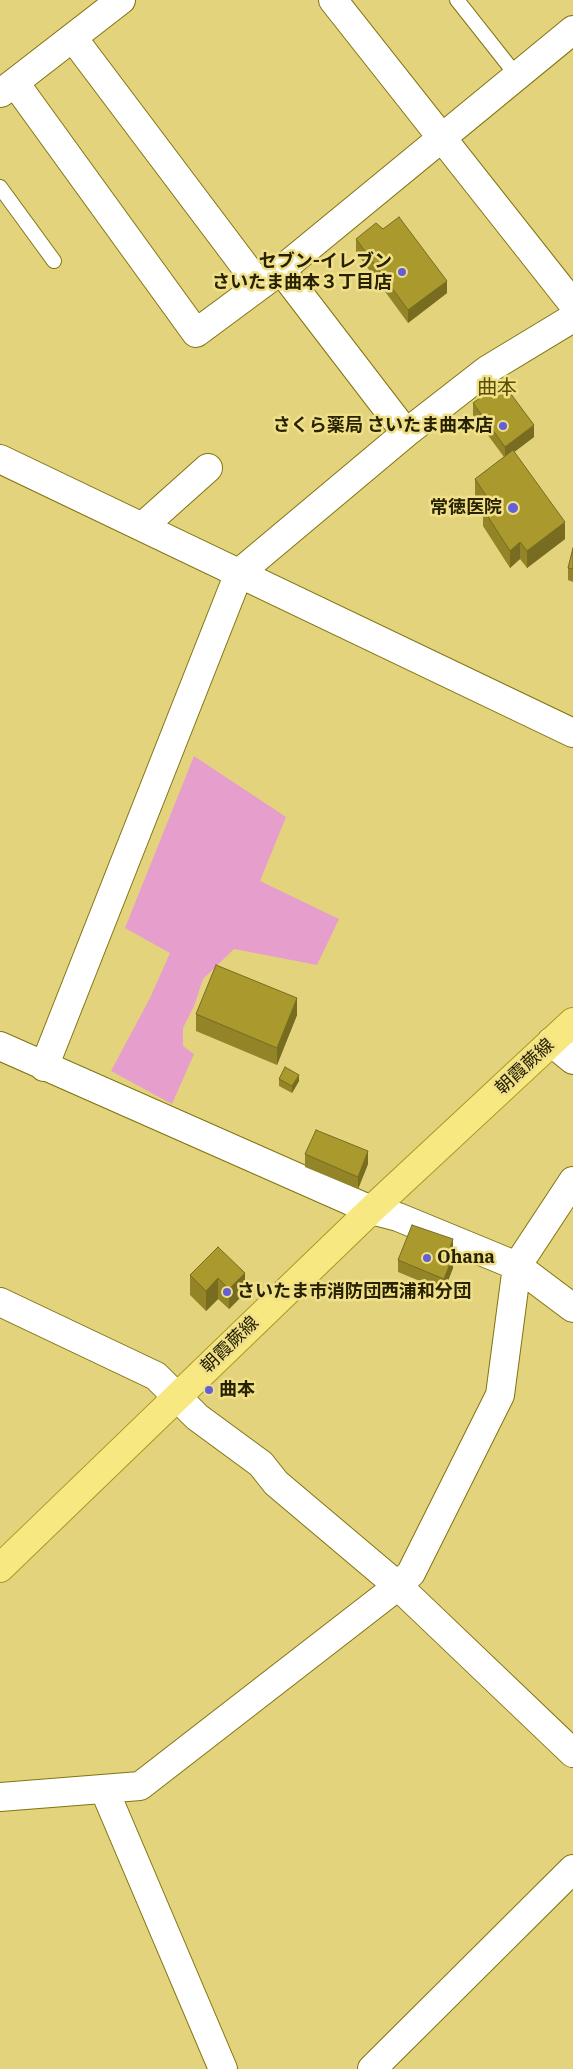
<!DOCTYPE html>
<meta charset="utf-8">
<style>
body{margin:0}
canvas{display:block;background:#e2d37c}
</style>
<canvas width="573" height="2069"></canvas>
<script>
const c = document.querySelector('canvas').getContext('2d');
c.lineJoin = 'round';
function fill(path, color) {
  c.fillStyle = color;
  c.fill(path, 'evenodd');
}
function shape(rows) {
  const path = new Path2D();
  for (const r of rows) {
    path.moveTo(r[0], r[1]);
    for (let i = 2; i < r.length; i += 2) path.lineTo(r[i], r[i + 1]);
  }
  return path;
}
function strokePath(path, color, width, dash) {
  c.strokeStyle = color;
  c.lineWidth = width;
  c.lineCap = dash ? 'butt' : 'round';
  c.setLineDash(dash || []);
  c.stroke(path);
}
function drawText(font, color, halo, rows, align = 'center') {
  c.font = font + ' "IBM Plex Serif","Noto Sans JP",serif';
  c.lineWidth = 5;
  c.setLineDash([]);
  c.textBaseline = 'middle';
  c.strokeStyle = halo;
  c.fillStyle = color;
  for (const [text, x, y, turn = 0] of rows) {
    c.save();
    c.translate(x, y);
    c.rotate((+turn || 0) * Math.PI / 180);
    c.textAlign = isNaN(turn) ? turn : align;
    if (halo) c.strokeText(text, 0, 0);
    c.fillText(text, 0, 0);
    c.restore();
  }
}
fill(shape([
 [194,756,286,817,260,881,339,919,317,965,234,949,203,979,194,1006,183,1028,183,1046,194,1054,172,1104,111,1071,150,998,170,953,125,928]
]), '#e69ecd');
const service = shape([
 [457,0,517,76],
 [0,187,54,261]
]);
const minor = shape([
 [333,0,573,304],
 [73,38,259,285],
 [15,83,196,333,281,270,573,30],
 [1,93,121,0],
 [281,270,406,433],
 [0,459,573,733],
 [142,527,208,468],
 [0,1046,371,1210,398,1217,517,1266,573,1308],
 [44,1067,239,573,406,433,487,370,573,318],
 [0,1302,156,1376,197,1417,261,1464,276,1483,398,1586,573,1753],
 [104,1789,223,2069],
 [0,1797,140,1786,398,1586,411,1573,500,1395,517,1266,573,1181],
 [372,2069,573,1869]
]);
const secondary = shape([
 [551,1042,573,1060]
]);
const primary = shape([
 [0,1568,371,1210,573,1022]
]);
strokePath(service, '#827412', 16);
strokePath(minor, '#827412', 30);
strokePath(secondary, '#827412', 30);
strokePath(primary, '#ab991f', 30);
strokePath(service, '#fff', 14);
strokePath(minor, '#fff', 28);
strokePath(secondary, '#fff', 28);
strokePath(primary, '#f7e882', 28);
fill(shape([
 [356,239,447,293,408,323,356,252],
 [473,403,534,437,514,452,565,539,527,568,520,559,510,568,483,526,483,509,475,496,475,479,504,457,473,415],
 [573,548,573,582,568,580,568,568],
 [196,1014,297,1015,277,1065,196,1031],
 [279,1079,299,1081,292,1093,279,1086],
 [305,1154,368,1164,358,1189,305,1167],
 [218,1247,245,1293,229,1309,218,1299,206,1311,190,1295,190,1275],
 [453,1252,452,1255,453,1268,444,1291,398,1272,398,1260]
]), '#928427');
fill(shape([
 [447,281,447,293,408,323,408,310],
 [534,425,534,437,505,459,505,447],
 [565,522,565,539,527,568,527,551],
 [520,542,520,559,510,568,510,551],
 [297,998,297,1015,277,1065,277,1048],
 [299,1075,299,1081,292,1093,292,1086],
 [368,1151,368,1164,358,1189,358,1177],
 [453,1239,453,1252,448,1265,448,1253],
 [453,1256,453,1268,444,1291,444,1279],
 [245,1273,245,1293,229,1309,229,1289],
 [218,1278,218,1299,206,1311,206,1291]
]), '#776c20');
const building = shape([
 [399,217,447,281,408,310,356,239,376,223,383,229,399,217],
 [502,382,534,425,505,447,473,403,502,382],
 [513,450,565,522,527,551,520,542,510,551,483,509,491,503,475,479,513,450],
 [573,548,573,569,568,568,573,548],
 [216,965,297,998,277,1048,196,1014,216,965],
 [285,1067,299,1075,292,1086,279,1079,285,1067],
 [316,1130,368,1151,358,1177,305,1154,316,1130],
 [412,1225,453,1239,448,1253,453,1256,444,1279,398,1260,412,1225],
 [218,1247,245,1273,229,1289,218,1278,206,1291,190,1275,218,1247]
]);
fill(building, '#aa9a2d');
strokePath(building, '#776c20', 1);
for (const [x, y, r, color] of [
 [402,272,5,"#635fd8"],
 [503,426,5,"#635fd8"],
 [513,508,6,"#635fd8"],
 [427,1258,5,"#635fd8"],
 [227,1292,5,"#635fd8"],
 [209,1390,5,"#635fd8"]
]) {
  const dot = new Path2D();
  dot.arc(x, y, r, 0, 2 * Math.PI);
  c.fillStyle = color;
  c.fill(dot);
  strokePath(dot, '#efe089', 2);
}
drawText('bold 18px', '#272100', '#efe089', [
 ["セブン-イレブン",392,262],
 ["さいたま曲本３丁目店",392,283],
 ["さくら薬局 さいたま曲本店",493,426],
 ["常徳医院",502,508],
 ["Ohana",437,1258,"left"],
 ["さいたま市消防団西浦和分団",237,1292,"left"],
 ["曲本",219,1390,"left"]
], 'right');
drawText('18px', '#272100', '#efe089', [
 ["朝霞蕨線",525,1067,-43],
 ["朝霞蕨線",230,1345,-44]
]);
drawText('20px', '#594e01', '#efe089', [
 ["曲本",497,388]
]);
</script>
